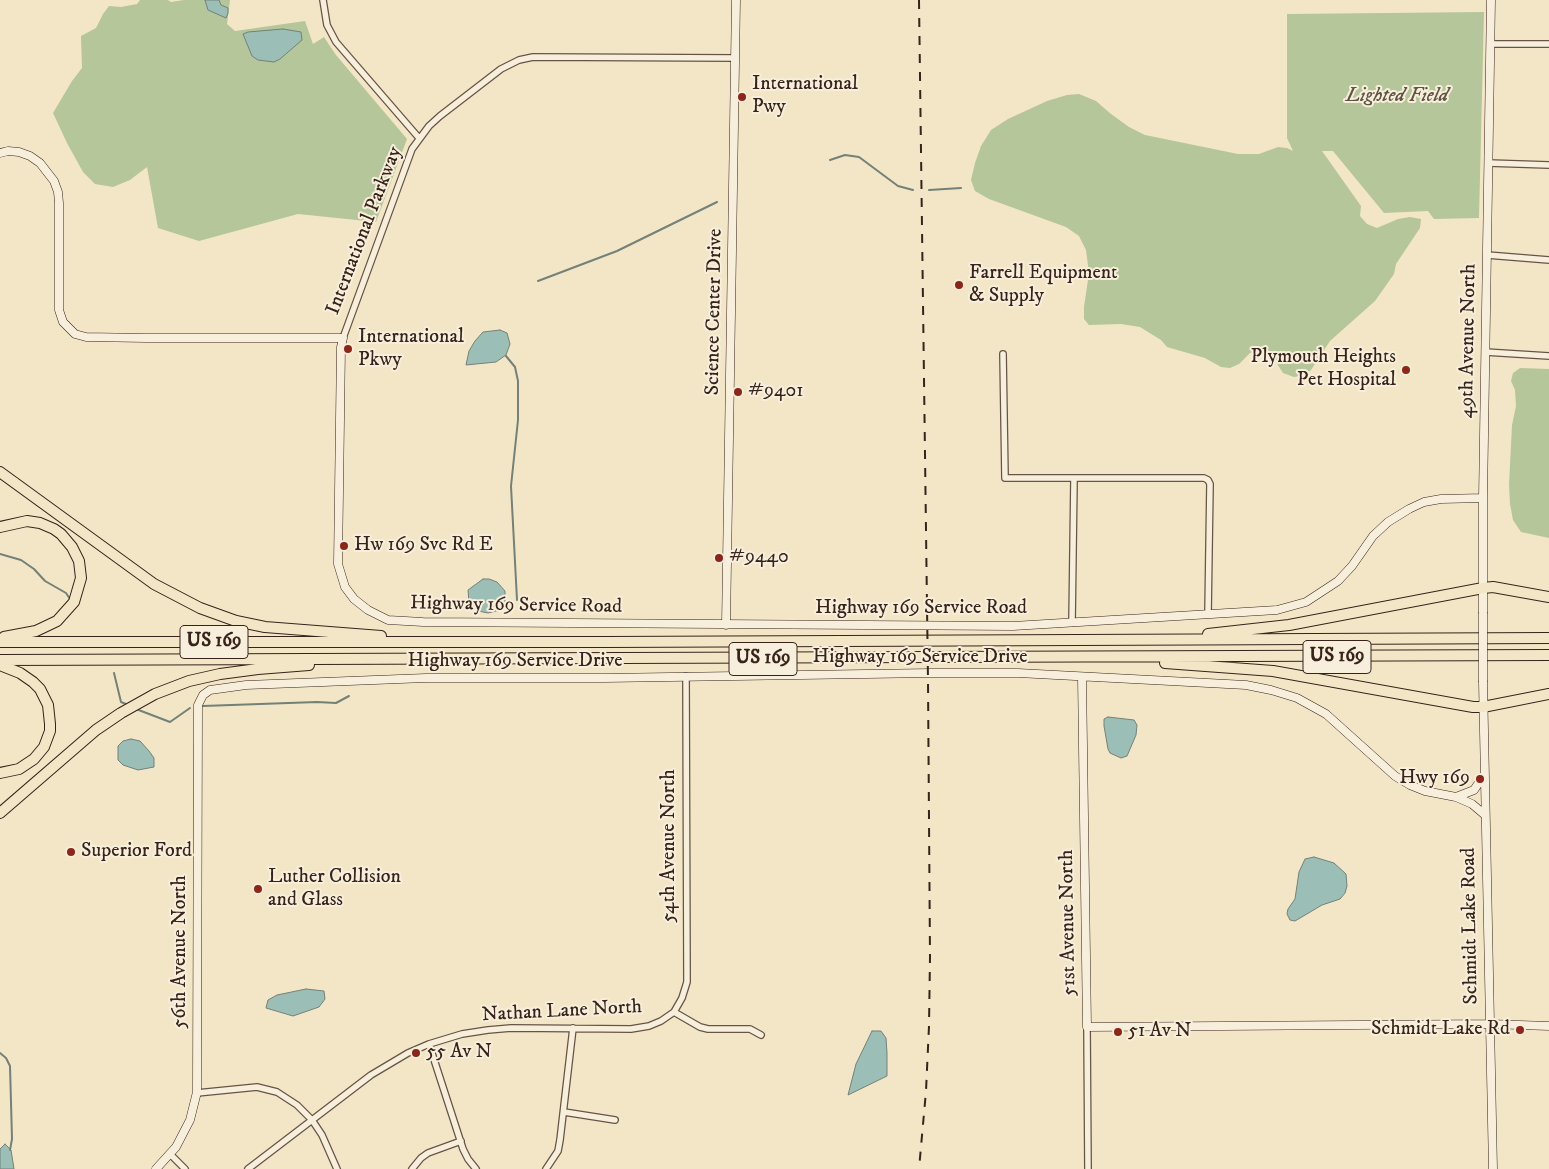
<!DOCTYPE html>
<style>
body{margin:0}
canvas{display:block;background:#f2e6c7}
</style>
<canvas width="1549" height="1169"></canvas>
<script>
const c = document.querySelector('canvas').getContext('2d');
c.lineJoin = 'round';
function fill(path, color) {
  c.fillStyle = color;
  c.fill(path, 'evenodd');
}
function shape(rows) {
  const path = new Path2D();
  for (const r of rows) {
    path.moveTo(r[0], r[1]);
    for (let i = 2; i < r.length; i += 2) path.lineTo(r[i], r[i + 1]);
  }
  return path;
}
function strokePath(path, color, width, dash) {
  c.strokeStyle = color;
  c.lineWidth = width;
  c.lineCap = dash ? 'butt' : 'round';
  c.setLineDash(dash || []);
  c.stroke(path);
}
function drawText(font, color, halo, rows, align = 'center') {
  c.font = font + ' "IM FELL DW Pica",serif';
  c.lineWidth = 4;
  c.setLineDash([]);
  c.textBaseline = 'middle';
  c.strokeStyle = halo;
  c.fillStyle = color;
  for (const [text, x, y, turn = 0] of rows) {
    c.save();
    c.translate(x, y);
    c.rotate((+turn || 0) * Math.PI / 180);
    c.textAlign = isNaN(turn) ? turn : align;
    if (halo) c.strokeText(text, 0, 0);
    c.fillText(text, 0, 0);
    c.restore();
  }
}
fill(shape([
 [140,0,168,0,171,2,184,0,230,0,227,24,235,31,305,21,313,44,324,37,336,55,407,139,376,222,298,214,199,241,158,228,147,167,130,180,113,187,95,184,83,172,67,143,53,113,72,81,82,68,81,36,96,28,103,14,109,6,121,7,137,4],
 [1484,12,1479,218,1434,219,1428,211,1384,213,1333,151,1322,151,1361,206,1360,216,1367,224,1377,228,1398,219,1410,217,1421,219,1420,228,1396,264,1394,274,1375,301,1330,341,1311,370,1305,375,1294,377,1283,373,1274,359,1268,353,1259,351,1250,353,1239,364,1230,368,1221,367,1205,358,1167,347,1161,340,1140,327,1121,324,1089,325,1084,319,1084,307,1089,273,1086,250,1079,236,1066,227,989,199,975,191,971,180,975,163,981,146,991,130,1008,119,1047,101,1067,95,1079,94,1096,101,1111,114,1129,127,1145,135,1238,154,1259,154,1278,147,1287,148,1293,151,1287,138,1287,14],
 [1520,368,1549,369,1549,538,1521,532,1513,520,1510,504,1509,485,1512,425,1516,406,1515,390,1511,381,1513,373]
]), '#b5c69a');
const water = shape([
 [205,0,219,0,221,5,228,8,228,13,226,18,208,10,205,0],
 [283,29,301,32,302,40,280,59,274,62,258,60,252,56,243,34,248,32,283,29],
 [500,330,507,333,510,344,506,355,496,362,466,365,469,351,475,341,483,332,500,330],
 [483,579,489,579,497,582,505,591,505,602,500,610,488,613,478,611,469,603,468,590,483,579],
 [1108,717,1134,720,1137,725,1136,735,1127,756,1121,758,1110,753,1108,749,1104,726,1104,719,1108,717],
 [131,739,140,741,149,751,154,758,154,767,138,770,123,765,118,760,118,746,123,741,131,739],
 [1314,857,1334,863,1346,874,1347,886,1345,893,1340,899,1322,905,1295,921,1290,920,1287,914,1288,909,1295,899,1299,872,1305,859,1314,857],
 [306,989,324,991,325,999,319,1007,293,1016,266,1008,268,1000,277,995,306,989],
 [872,1031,881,1031,886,1038,887,1053,887,1076,848,1095,856,1064,872,1031],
 [5,1144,11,1150,14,1169,0,1169,0,1149,5,1144]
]);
fill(water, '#9bbfb6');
strokePath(water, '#738178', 1);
strokePath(shape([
 [830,160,845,155,859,157,898,186,913,190],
 [929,190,961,188],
 [538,281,617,251,717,202],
 [506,356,515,367,518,381,518,420,511,486,517,600],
 [0,554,21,560,34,569,45,581,66,593,70,599],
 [114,673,121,702,126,704],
 [203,706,317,702,336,703,349,696],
 [136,709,170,722,190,708],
 [0,1053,6,1058,10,1066,12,1139,10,1150]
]), '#738178', 2);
const street = shape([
 [323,0,327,25,336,42,419,138],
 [1490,44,1549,44],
 [1488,163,1549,165],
 [1487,255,1549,260],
 [343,338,412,149,429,126,440,116,501,69,519,60,533,57,735,58],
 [1485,352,1549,356],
 [1003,354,1005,478,1204,478,1208,480,1210,484,1208,614],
 [1072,623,1074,479],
 [674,1012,700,1027,708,1029,750,1029,761,1035],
 [1087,1027,1088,1169],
 [429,1044,463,1149,468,1159,476,1169],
 [197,1093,257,1087,277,1092,297,1105,312,1120,322,1135,337,1169],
 [564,1112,615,1120],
 [170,1154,185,1169],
 [248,1169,371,1075,408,1053,429,1044,462,1034,488,1030,511,1028,631,1029,649,1026,661,1021,674,1012,682,998,687,982,686,676],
 [412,1169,421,1158,428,1153,461,1141],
 [546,1169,558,1151,560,1140,573,1028]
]);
const secondary = shape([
 [0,153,8,151,19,152,30,156,40,163,54,181,58,192,59,203,59,310,63,322,75,334,86,337,146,338,343,338,341,347,338,564,345,587,354,599,368,610,388,620,423,622,1013,626,1277,610,1306,602,1338,581,1352,566,1373,536,1388,522,1409,509,1424,502,1441,499,1483,498],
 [1483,612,1483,498,1491,0],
 [726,625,736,0],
 [1082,677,1087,1027,1490,1024,1549,1026],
 [1483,682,1493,1169],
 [1456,797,1474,790,1484,775],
 [156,1169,176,1147,190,1120,197,1092,198,705,203,695,210,690,246,685,426,678,605,678,931,673,1018,673,1246,685,1271,690,1297,698,1326,714,1395,776,1410,785,1425,791,1456,797,1472,804,1485,815]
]);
const highway = shape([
 [0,472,154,584,200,608,236,621,265,627,381,636],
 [0,527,27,521,40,523,54,529,61,534,72,547,79,561,81,578,74,602,57,621,36,631,4,637],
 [1208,634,1289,625,1483,588,1493,587,1549,597],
 [0,642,608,642,1549,638],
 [0,660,1549,655],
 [1165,663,1273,671,1473,707,1483,707,1549,694],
 [0,665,20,673,33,682,40,689,48,705,50,724,50,731,44,747,34,759,19,769,0,773],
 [0,813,96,730,121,713,155,694,189,681,220,674,258,669,309,665]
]);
strokePath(street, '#665446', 8);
strokePath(secondary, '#37231b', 9);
strokePath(highway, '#37231b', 12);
strokePath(street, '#f7efdb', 5.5);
strokePath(secondary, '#f7efdb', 8);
strokePath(highway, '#f2e6c7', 10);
strokePath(shape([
 [919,0,928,681,930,957,929,1026,926,1091,919,1169]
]), '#37231b', 2, [9, 9]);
const secondaryBridge = shape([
 [1483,612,1483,682]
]);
strokePath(secondaryBridge, '#37231b', 9, []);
strokePath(secondaryBridge, '#f7efdb', 8);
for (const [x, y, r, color] of [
 [742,97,5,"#8f2418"],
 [959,285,5,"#8f2418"],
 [348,349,5,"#8f2418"],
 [1406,370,5,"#8f2418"],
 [738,392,5,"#8f2418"],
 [344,546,5,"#8f2418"],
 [719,558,5,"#8f2418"],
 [1480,779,5,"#8f2418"],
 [71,852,5,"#8f2418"],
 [258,889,5,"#8f2418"],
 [1520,1030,5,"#8f2418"],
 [1118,1032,5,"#8f2418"],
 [416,1053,5,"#8f2418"]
]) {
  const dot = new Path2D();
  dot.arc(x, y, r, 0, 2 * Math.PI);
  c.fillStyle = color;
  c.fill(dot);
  strokePath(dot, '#f7efdb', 2);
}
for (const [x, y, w] of [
 [214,642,68],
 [1337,657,68],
 [763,659,68]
]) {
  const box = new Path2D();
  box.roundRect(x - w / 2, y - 16.5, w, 33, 4);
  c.fillStyle = '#f7efdb';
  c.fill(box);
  strokePath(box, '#37231b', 1);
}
drawText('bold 19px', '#37231b', null, [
 ["US 169",214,642],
 ["US 169",1337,657],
 ["US 169",763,659]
]);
drawText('20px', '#37231b', '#f7efdb', [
 ["International",752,85],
 ["Pwy",752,108],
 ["Farrell Equipment",969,274],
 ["& Supply",969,297],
 ["International",358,338],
 ["Pkwy",358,361],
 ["Plymouth Heights",1396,358,"right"],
 ["Pet Hospital",1396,381,"right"],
 ["#9401",748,392],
 ["Hw 169 Svc Rd E",354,546],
 ["#9440",729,558],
 ["Hwy 169",1470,779,"right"],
 ["Superior Ford",81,852],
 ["Luther Collision",268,878],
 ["and Glass",268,901],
 ["Schmidt Lake Rd",1510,1030,"right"],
 ["51 Av N",1128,1032],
 ["55 Av N",426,1053]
], 'left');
drawText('italic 20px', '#5d5441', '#f7efdb', [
 ["Lighted Field",1397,97]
]);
drawText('20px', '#37231b', '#f7efdb', [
 ["International Parkway",365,231,-69],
 ["Science Center Drive",715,312,-89],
 ["49th Avenue North",1469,341,-89],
 ["Highway 169 Service Road",516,606,1],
 ["Highway 169 Service Road",921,609],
 ["Highway 169 Service Drive",920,658],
 ["Highway 169 Service Drive",515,662],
 ["54th Avenue North",670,846,-90],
 ["51st Avenue North",1069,923,-91],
 ["Schmidt Lake Road",1471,926,-91],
 ["56th Avenue North",181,952,-90],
 ["Nathan Lane North",562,1012,-3]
]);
</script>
